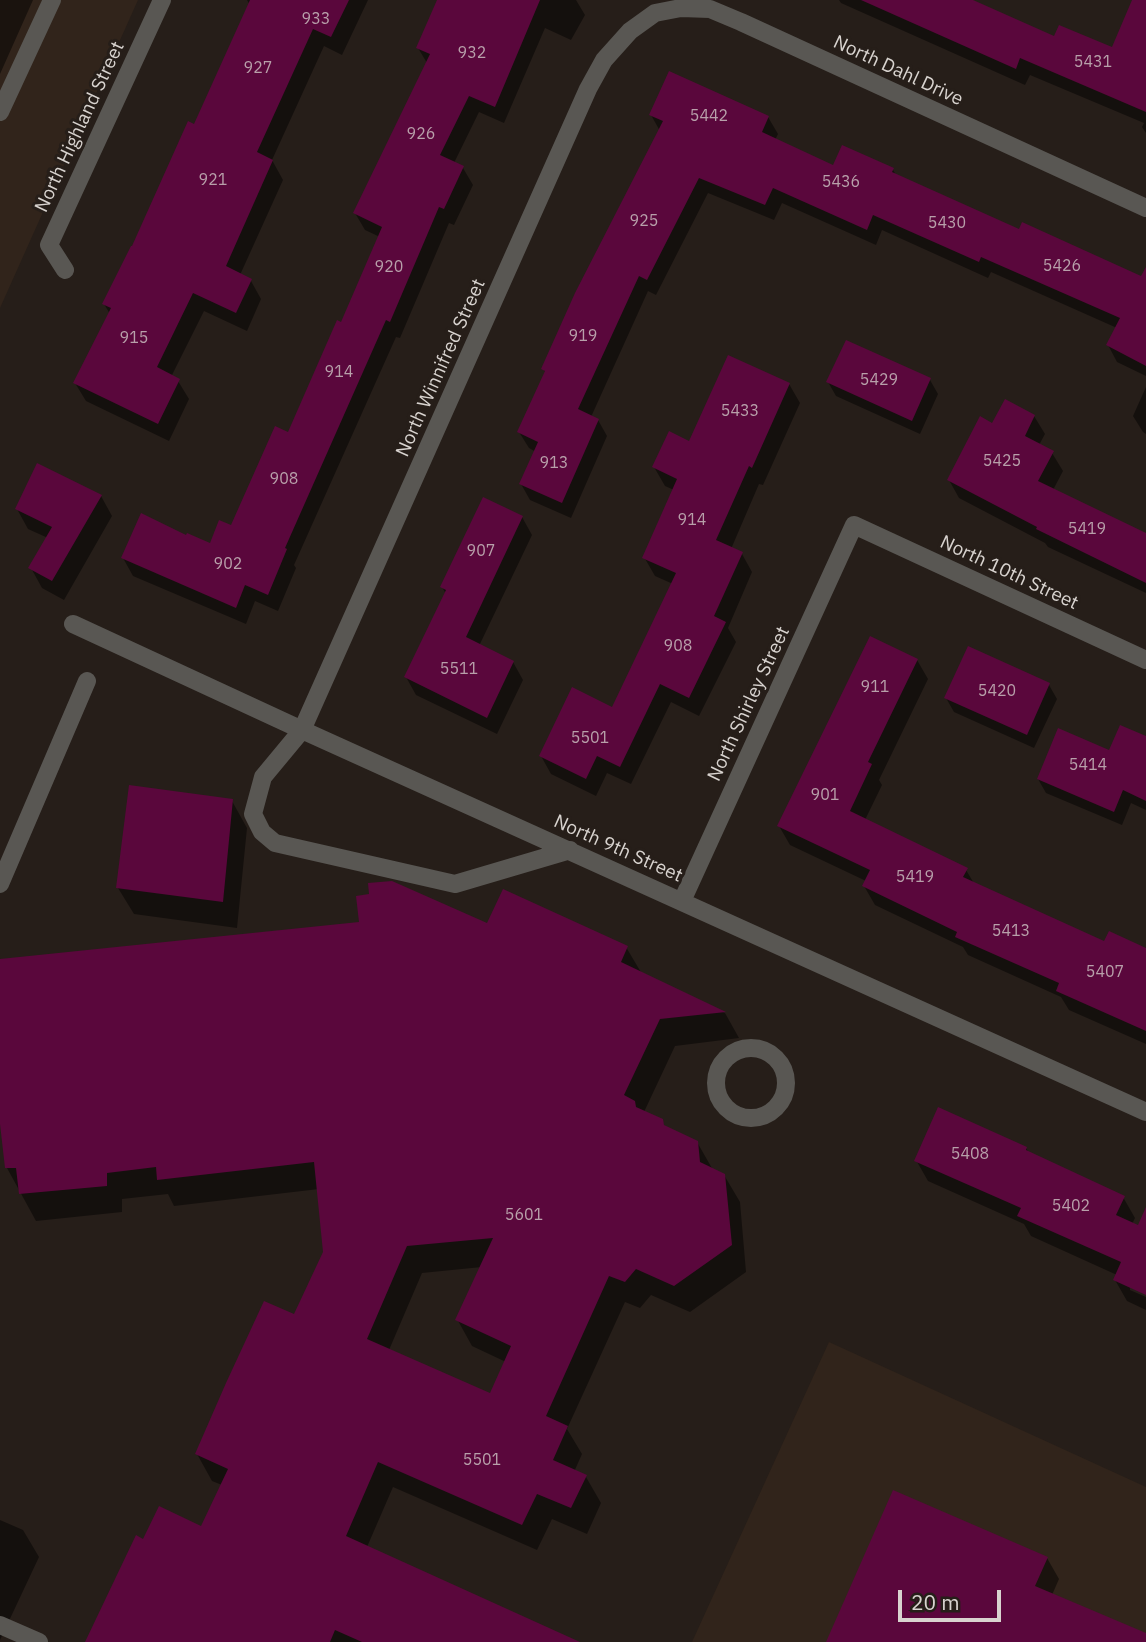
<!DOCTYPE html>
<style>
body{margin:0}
#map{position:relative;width:1146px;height:1642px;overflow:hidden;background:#261e19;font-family:"IBM Plex Sans",sans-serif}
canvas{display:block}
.scale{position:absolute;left:898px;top:1590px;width:103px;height:32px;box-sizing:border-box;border:4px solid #d8d3cf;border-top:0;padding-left:9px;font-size:21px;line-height:24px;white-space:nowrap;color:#d8d3cf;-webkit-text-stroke:5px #261e19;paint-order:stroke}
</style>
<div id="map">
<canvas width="1146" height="1642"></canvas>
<div class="scale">20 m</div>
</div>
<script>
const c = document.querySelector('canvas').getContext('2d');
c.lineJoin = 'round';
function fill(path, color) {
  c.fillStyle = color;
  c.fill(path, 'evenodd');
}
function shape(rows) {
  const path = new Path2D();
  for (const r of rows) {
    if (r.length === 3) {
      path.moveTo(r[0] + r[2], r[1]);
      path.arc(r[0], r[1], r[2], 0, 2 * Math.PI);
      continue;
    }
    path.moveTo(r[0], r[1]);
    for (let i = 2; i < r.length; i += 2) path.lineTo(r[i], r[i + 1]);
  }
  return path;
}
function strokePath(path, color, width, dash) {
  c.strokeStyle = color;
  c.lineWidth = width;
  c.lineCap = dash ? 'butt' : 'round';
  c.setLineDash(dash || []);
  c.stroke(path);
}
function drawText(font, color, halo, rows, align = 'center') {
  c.font = font + ' "IBM Plex Sans",sans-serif';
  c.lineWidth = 6;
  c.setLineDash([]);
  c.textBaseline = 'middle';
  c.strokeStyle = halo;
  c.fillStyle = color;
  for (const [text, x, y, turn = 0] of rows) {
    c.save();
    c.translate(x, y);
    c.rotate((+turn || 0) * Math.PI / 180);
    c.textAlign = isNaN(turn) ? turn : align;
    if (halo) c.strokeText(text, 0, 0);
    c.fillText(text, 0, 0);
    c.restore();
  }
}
fill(shape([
 [0,0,138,0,0,308],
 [829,1342,1146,1487,1146,1642,692,1642]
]), '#31241b');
fill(shape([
 [0,0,33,0,0,74],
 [247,0,368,0,342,55,324,46,272,160,283,180,240,275,251,281,261,299,247,331,204,311,171,377,178,381,189,399,169,441,86,401,75,383,110,314,104,304,195,126,250,5],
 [439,0,576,0,585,15,571,40,545,28,504,123,479,112,454,163,463,168,473,185,454,225,449,223,400,338,396,337,294,565,296,568,278,611,255,601,246,624,133,576,123,558,187,537,211,546,232,528,289,434,342,325,380,237,365,230,355,213,427,63,418,48],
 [839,0,969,0,1054,39,1113,49,1146,20,1146,133,1142,127,1144,123,1030,75,1025,85,841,3],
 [651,115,768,117,778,134,775,140,834,168,893,170,896,175,1020,232,1142,278,1146,277,1146,376,1117,362,1108,345,1117,328,991,272,988,278,882,230,876,245,782,203,774,220,708,193,656,295,648,291,591,417,598,420,607,436,571,518,530,500,521,484,536,452,529,448,519,432,546,373,543,369,660,131],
 [930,380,938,394,920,434,836,396,828,382],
 [789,384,800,403,763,485,759,484,731,549,742,554,752,572,728,628,736,642,699,716,671,702,631,784,607,773,596,796,551,774,541,756,612,709,673,584,655,576,644,557,674,490,665,486,654,467,690,443],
 [1146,387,1146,434,1143,432,1133,416],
 [1034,416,1045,434,1039,445,1052,453,1063,471,1053,490,1146,535,1146,593,1048,547,1045,543,959,498,949,480,993,425],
 [101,496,112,516,64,600,42,588,31,568,48,538,28,529,17,509],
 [522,517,532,535,479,646,513,662,523,680,497,734,416,695,406,677,446,594,442,587],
 [917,660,928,679,879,780,882,785,865,820,966,870,975,885,1105,943,1146,950,1146,1044,1069,1010,1061,997,968,955,963,947,875,905,864,886,866,881,790,845,779,826],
 [1049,685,1057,699,1034,748,954,712,946,698],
 [1146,739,1146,810,1131,803,1122,825,1046,793,1038,779],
 [232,801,247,828,237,928,134,914,118,888],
 [488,925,626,947,642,974,725,1013,739,1038,675,1046,644,1112,662,1121,666,1129,697,1142,713,1170,724,1175,740,1202,746,1272,690,1312,651,1295,640,1308,625,1302,567,1429,582,1454,574,1472,586,1477,601,1503,587,1534,552,1519,537,1550,393,1487,367,1547,567,1642,87,1642,144,1541,202,1528,222,1485,212,1481,197,1454,295,1316,325,1252,319,1189,174,1206,168,1194,122,1199,122,1212,36,1221,7,1168,0,1110,0,961],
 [482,1267,457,1319,472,1346,506,1362,491,1395,389,1350,422,1273],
 [1026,1148,1029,1153,1123,1197,1135,1218,1132,1224,1146,1231,1146,1293,1130,1286,1130,1290,1146,1297,1146,1310,1127,1301,1115,1280,1117,1275,1031,1236,1024,1224,928,1181,916,1160],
 [0,1520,23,1530,39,1557,0,1640],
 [1047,1558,1059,1579,1052,1595,1146,1635,1146,1642,828,1642]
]), '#0007');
fill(shape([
 [250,0,349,0,331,37,313,29,257,152,273,160,226,266,252,279,236,313,193,293,157,367,180,379,158,424,73,383,111,308,102,304,131,246,132,246,188,121,194,124],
 [437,0,540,0,495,107,469,96,440,155,464,166,444,209,439,207,390,322,386,320,285,548,287,549,268,595,245,585,236,608,121,558,141,513,186,535,187,533,210,543,219,520,231,525,275,426,288,432,337,320,341,322,382,227,353,213,430,54,416,48],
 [861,0,973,0,1054,36,1059,25,1112,47,1132,0,1146,0,1146,112,1020,58,1016,69],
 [669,71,769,116,762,132,833,165,842,145,894,168,892,172,1019,229,1022,222,1141,276,1146,267,1146,366,1106,345,1120,318,981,257,979,262,873,215,867,230,773,188,765,205,699,178,647,280,639,276,578,409,599,419,562,503,519,484,538,442,517,432,545,371,541,369,575,293,663,121,649,115],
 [846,340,931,378,912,421,826,382],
 [728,355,790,383,752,468,749,466,716,540,743,552,714,616,726,622,689,698,660,684,620,767,597,756,586,779,539,756,572,687,612,707,676,573,642,558,677,479,652,467,669,431,689,441],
 [1005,399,1035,415,1025,436,1054,451,1038,481,1146,533,1146,583,1036,529,1037,527,947,480,980,416,992,423],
 [37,463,102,495,52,581,28,568,52,527,15,509],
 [483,497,523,516,466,637,514,661,487,718,404,677,446,590,440,587],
 [870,636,918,659,868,762,872,764,850,811,968,868,963,877,1104,941,1109,931,1146,948,1146,1031,1056,991,1059,983,955,937,957,932,862,886,870,870,777,826],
 [968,646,1050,683,1027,735,944,698],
 [1120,725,1146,736,1146,801,1123,790,1114,812,1037,779,1058,728,1109,750],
 [129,785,233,799,223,902,116,888],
 [392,881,487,923,503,889,628,946,621,962,726,1012,660,1019,624,1095,635,1101,636,1107,663,1119,664,1125,698,1141,700,1162,725,1174,732,1245,674,1286,636,1269,625,1282,609,1276,546,1416,568,1426,553,1460,587,1475,571,1508,537,1494,522,1525,378,1462,346,1536,580,1642,362,1642,335,1630,330,1642,85,1642,136,1535,143,1539,159,1506,201,1526,228,1469,195,1454,226,1383,264,1301,294,1314,323,1252,314,1162,157,1180,156,1167,107,1173,107,1186,19,1194,16,1168,5,1168,0,1124,0,959,359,922,356,896,369,894,368,883],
 [493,1238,455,1320,511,1346,490,1393,367,1339,407,1246],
 [938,1107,1027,1147,1026,1150,1125,1196,1116,1215,1138,1225,1146,1207,1146,1295,1113,1280,1121,1262,1017,1216,1021,1208,914,1161],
 [893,1490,1048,1557,1035,1586,1146,1633,1146,1642,826,1642]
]), '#5a073c');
strokePath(shape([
 [0,112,52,0],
 [65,270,49,245,162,0],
 [73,624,302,730,1146,1112],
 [570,850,455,884,275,843,262,832,253,814,263,777,302,730,588,89,604,60,630,31,655,13,681,8,710,9,741,22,1146,208],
 [0,884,87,681],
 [682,901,854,525,1146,660],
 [751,1083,35],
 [0,1625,39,1642]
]), '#595753', 18);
drawText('16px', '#b8a0aa', null, [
 ["933",316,19],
 ["932",472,53],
 ["5431",1093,62],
 ["927",258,68],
 ["5442",709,116],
 ["926",421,134],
 ["921",213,180],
 ["5436",841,182],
 ["925",644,221],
 ["5430",947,223],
 ["5426",1062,266],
 ["920",389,267],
 ["919",583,336],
 ["915",134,338],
 ["914",339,372],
 ["5429",879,380],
 ["5433",740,411],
 ["5425",1002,461],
 ["913",554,463],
 ["908",284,479],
 ["914",692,520],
 ["5419",1087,529],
 ["907",481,551],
 ["902",228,564],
 ["908",678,646],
 ["5511",459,669],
 ["911",875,687],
 ["5420",997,691],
 ["5501",590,738],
 ["5414",1088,765],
 ["901",825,795],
 ["5419",915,877],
 ["5413",1011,931],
 ["5407",1105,972],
 ["5408",970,1154],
 ["5402",1071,1206],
 ["5601",524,1215],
 ["5501",482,1460]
]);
drawText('19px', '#d8d3cf', '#261e19', [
 ["North Dahl Drive",898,71,25],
 ["North Highland Street",80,127,-65],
 ["North Winnifred Street",441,368,-66],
 ["North 10th Street",1009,573,25],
 ["North Shirley Street",749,704,-65],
 ["North 9th Street",618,849,24]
]);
</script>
